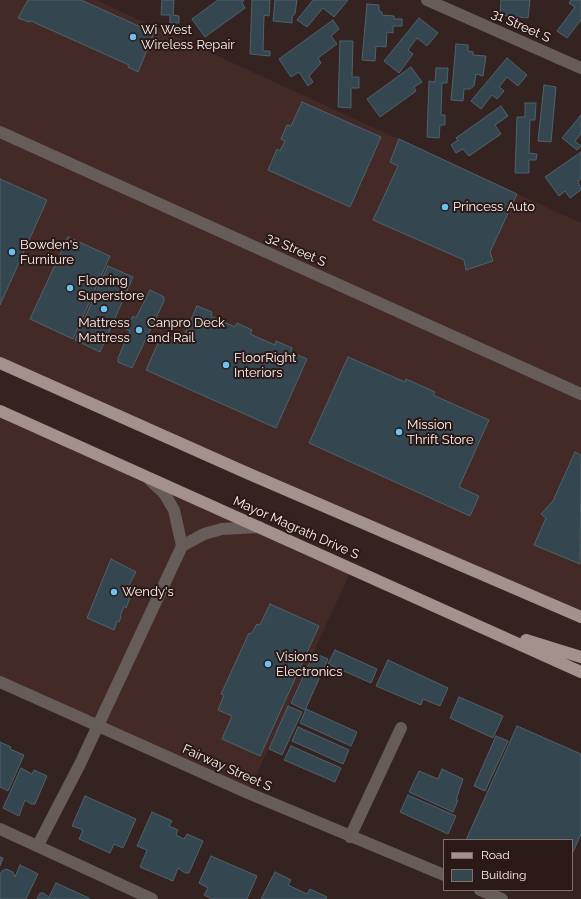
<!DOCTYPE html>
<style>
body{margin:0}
#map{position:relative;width:581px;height:899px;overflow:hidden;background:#342320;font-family:Raleway,sans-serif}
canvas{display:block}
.legend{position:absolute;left:443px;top:839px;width:130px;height:52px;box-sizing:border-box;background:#2a1917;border:1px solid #7f6f6d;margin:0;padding:5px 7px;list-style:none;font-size:12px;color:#fef1ef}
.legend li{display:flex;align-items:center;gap:8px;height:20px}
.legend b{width:20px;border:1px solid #7f6f6d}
</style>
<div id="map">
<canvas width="581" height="899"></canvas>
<ul class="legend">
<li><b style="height:5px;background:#a4918e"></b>Road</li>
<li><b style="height:11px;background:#344650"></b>Building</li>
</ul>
</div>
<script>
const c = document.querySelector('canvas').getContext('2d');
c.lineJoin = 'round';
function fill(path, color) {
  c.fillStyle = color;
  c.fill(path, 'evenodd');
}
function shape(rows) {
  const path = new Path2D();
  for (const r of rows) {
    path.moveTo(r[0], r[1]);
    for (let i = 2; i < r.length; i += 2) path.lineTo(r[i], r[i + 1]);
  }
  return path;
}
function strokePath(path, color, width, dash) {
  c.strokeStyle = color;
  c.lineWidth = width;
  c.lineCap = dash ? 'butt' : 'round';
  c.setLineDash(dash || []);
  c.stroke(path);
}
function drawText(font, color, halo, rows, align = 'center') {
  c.font = font + ' Raleway,sans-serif';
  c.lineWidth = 4;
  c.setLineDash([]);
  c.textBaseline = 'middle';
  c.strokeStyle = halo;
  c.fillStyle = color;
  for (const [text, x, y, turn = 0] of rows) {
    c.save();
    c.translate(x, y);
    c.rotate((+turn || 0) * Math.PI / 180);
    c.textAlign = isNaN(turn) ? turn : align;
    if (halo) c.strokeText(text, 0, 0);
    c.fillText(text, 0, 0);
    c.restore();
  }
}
fill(shape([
 [0,0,96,0,581,223,581,616,0,362],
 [0,411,352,569,248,793,0,682]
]), '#432a26');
const building = shape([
 [28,0,81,0,154,33,138,72,128,67,129,65,31,21,29,22,18,18,28,0],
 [162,0,174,0,173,15,179,16,179,23,170,23,170,15,161,15,162,0],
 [218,0,244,0,242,3,245,8,205,37,192,19,218,0],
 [252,0,270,0,269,16,264,15,263,51,270,51,270,56,250,54,252,0],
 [275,0,297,0,295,14,292,17,292,23,273,21,275,0],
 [313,0,348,0,334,17,323,8,307,27,297,20,313,0],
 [501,0,530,0,528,18,500,15,501,0],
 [571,0,581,0,581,20,567,38,557,31,575,7,569,3,571,0],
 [367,4,379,5,379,11,382,12,382,15,394,16,394,19,402,19,402,26,393,26,393,33,387,32,386,47,376,46,375,61,362,60,367,4],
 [419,18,438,33,427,46,417,38,408,50,413,54,399,73,384,61,419,18],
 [333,20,339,29,331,36,337,44,318,58,321,63,309,76,313,82,308,86,299,72,291,77,279,59,333,20],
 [340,41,353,41,352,77,359,77,359,88,351,88,351,108,338,107,340,41],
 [456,44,468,45,468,51,473,52,473,55,486,56,483,76,476,74,474,86,470,89,464,89,463,101,451,100,456,44],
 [507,58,527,75,518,86,507,77,499,87,504,91,497,99,492,95,481,109,471,101,507,58],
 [411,67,422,82,414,87,416,91,380,117,367,99,411,67],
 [436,68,448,68,447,83,442,83,441,115,445,115,445,125,440,125,439,138,427,137,429,81,435,82,436,68],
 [544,85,556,87,551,142,538,141,544,85],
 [302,102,381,137,350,207,268,170,277,149,280,151,285,141,281,139,287,125,291,126,302,102],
 [525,103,536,103,535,120,530,120,529,153,537,154,536,160,529,160,529,173,515,173,517,117,525,117,525,103],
 [501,106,508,116,495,125,501,134,469,156,463,149,456,153,451,145,458,140,456,138,501,106],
 [581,115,581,134,575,141,581,146,577,150,562,138,581,115],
 [399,139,517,194,490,252,493,261,466,270,464,260,373,220,398,166,390,162,399,139],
 [581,152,581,179,578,181,581,190,570,198,565,191,559,196,545,177,581,152],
 [0,179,47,200,0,305,0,179],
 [68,237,110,256,73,339,30,319,68,237],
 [108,266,133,277,100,352,75,340,108,266],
 [150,290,164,297,164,301,132,368,118,362,118,358,130,331,126,329,133,316,136,318,150,290],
 [197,306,212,312,211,316,235,327,237,323,252,330,250,334,275,345,276,341,292,348,291,352,307,359,276,428,146,370,162,334,181,342,197,306],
 [348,357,405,382,406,379,435,392,433,395,489,420,459,487,479,496,470,516,309,443,348,357],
 [575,452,581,455,580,564,534,545,546,518,541,514,553,501,575,452],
 [111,559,136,572,129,585,133,586,128,597,130,598,126,608,124,606,120,616,121,617,119,622,117,621,114,630,87,618,111,559],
 [270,604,319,626,260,756,222,739,232,716,218,710,224,695,221,694,249,633,251,634,257,624,260,625,270,604],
 [335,650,377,669,371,683,328,664,335,650],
 [314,653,328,659,305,710,291,703,314,653],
 [388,660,448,688,440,706,423,699,421,705,376,686,388,660],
 [459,697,503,716,493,738,450,718,459,697],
 [288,706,302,712,282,755,269,749,288,706],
 [306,709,357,732,351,746,300,723,306,709],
 [517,726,581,754,581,834,572,854,572,840,466,840,517,726],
 [298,727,349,750,343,764,292,741,298,727],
 [496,736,508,741,485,791,474,786,496,736],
 [0,742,11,747,10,749,24,755,8,791,0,787,0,742],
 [291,746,341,768,335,782,284,760,291,746],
 [21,768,32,774,34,770,47,776,35,804,31,804,25,800,19,816,3,808,21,768],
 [442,769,463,779,456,800,458,800,453,812,409,792,419,771,438,779,442,769],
 [408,795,456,816,448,834,400,812,408,795],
 [85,796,136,819,123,848,114,844,110,853,79,839,83,830,72,826,85,796],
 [152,812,172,821,169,826,178,830,176,835,184,839,187,834,203,841,189,873,185,873,178,868,173,881,140,867,147,850,137,846,152,812],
 [211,856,257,876,247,899,212,899,204,895,208,888,199,883,211,856],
 [0,857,3,858,0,866,0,857],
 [20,865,38,874,26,899,0,899,0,875,2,871,6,869,13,872,15,877,20,865],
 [275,872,291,880,288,885,307,894,310,889,327,897,326,899,261,899,275,872],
 [56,883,89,898,89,899,37,899,40,893,43,893,49,897,56,883]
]);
fill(building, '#344650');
strokePath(building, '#4f626c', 1);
strokePath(shape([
 [427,0,581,68],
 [0,132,581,394],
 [150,480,164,493,174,510,182,546],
 [0,682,248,793,444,875],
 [0,829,152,899],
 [350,837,401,728],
 [38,845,80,764,182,546,204,534,222,529,259,527],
 [480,890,502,899]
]), '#665d5b', 12);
strokePath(shape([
 [0,363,247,473,581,617],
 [0,411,581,672],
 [526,640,581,657]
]), '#a4918e', 12);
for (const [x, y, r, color] of [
 [133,37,4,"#69c3f1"],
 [445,207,4,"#69c3f1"],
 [12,252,4,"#69c3f1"],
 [70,288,4,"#69c3f1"],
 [104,309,4,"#69c3f1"],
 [139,330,4,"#69c3f1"],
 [226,365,4,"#69c3f1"],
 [399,432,4,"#69c3f1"],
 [114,592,4,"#69c3f1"],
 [268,664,4,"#69c3f1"]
]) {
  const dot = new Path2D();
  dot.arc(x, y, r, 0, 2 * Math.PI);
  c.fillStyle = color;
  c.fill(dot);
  strokePath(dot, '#2a1917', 1.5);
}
drawText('13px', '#fef1ef', '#2a1917', [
 ["31 Street S",521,26,24],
 ["32 Street S",296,250,24],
 ["Mayor Magrath Drive S",296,528,24],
 ["Fairway Street S",227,768,24]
]);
drawText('13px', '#fef1ef', '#2a1917', [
 ["Wi West",141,30],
 ["Wireless Repair",141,45],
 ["Princess Auto",453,207],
 ["Bowden's",20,245],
 ["Furniture",20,260],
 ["Flooring",78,281],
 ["Superstore",78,296],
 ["Mattress",104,323,"center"],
 ["Mattress",104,338,"center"],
 ["Canpro Deck",147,323],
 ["and Rail",147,338],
 ["FloorRight",234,358],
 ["Interiors",234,373],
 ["Mission",407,425],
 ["Thrift Store",407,440],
 ["Wendy's",122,592],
 ["Visions",276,657],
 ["Electronics",276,672]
], 'left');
</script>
